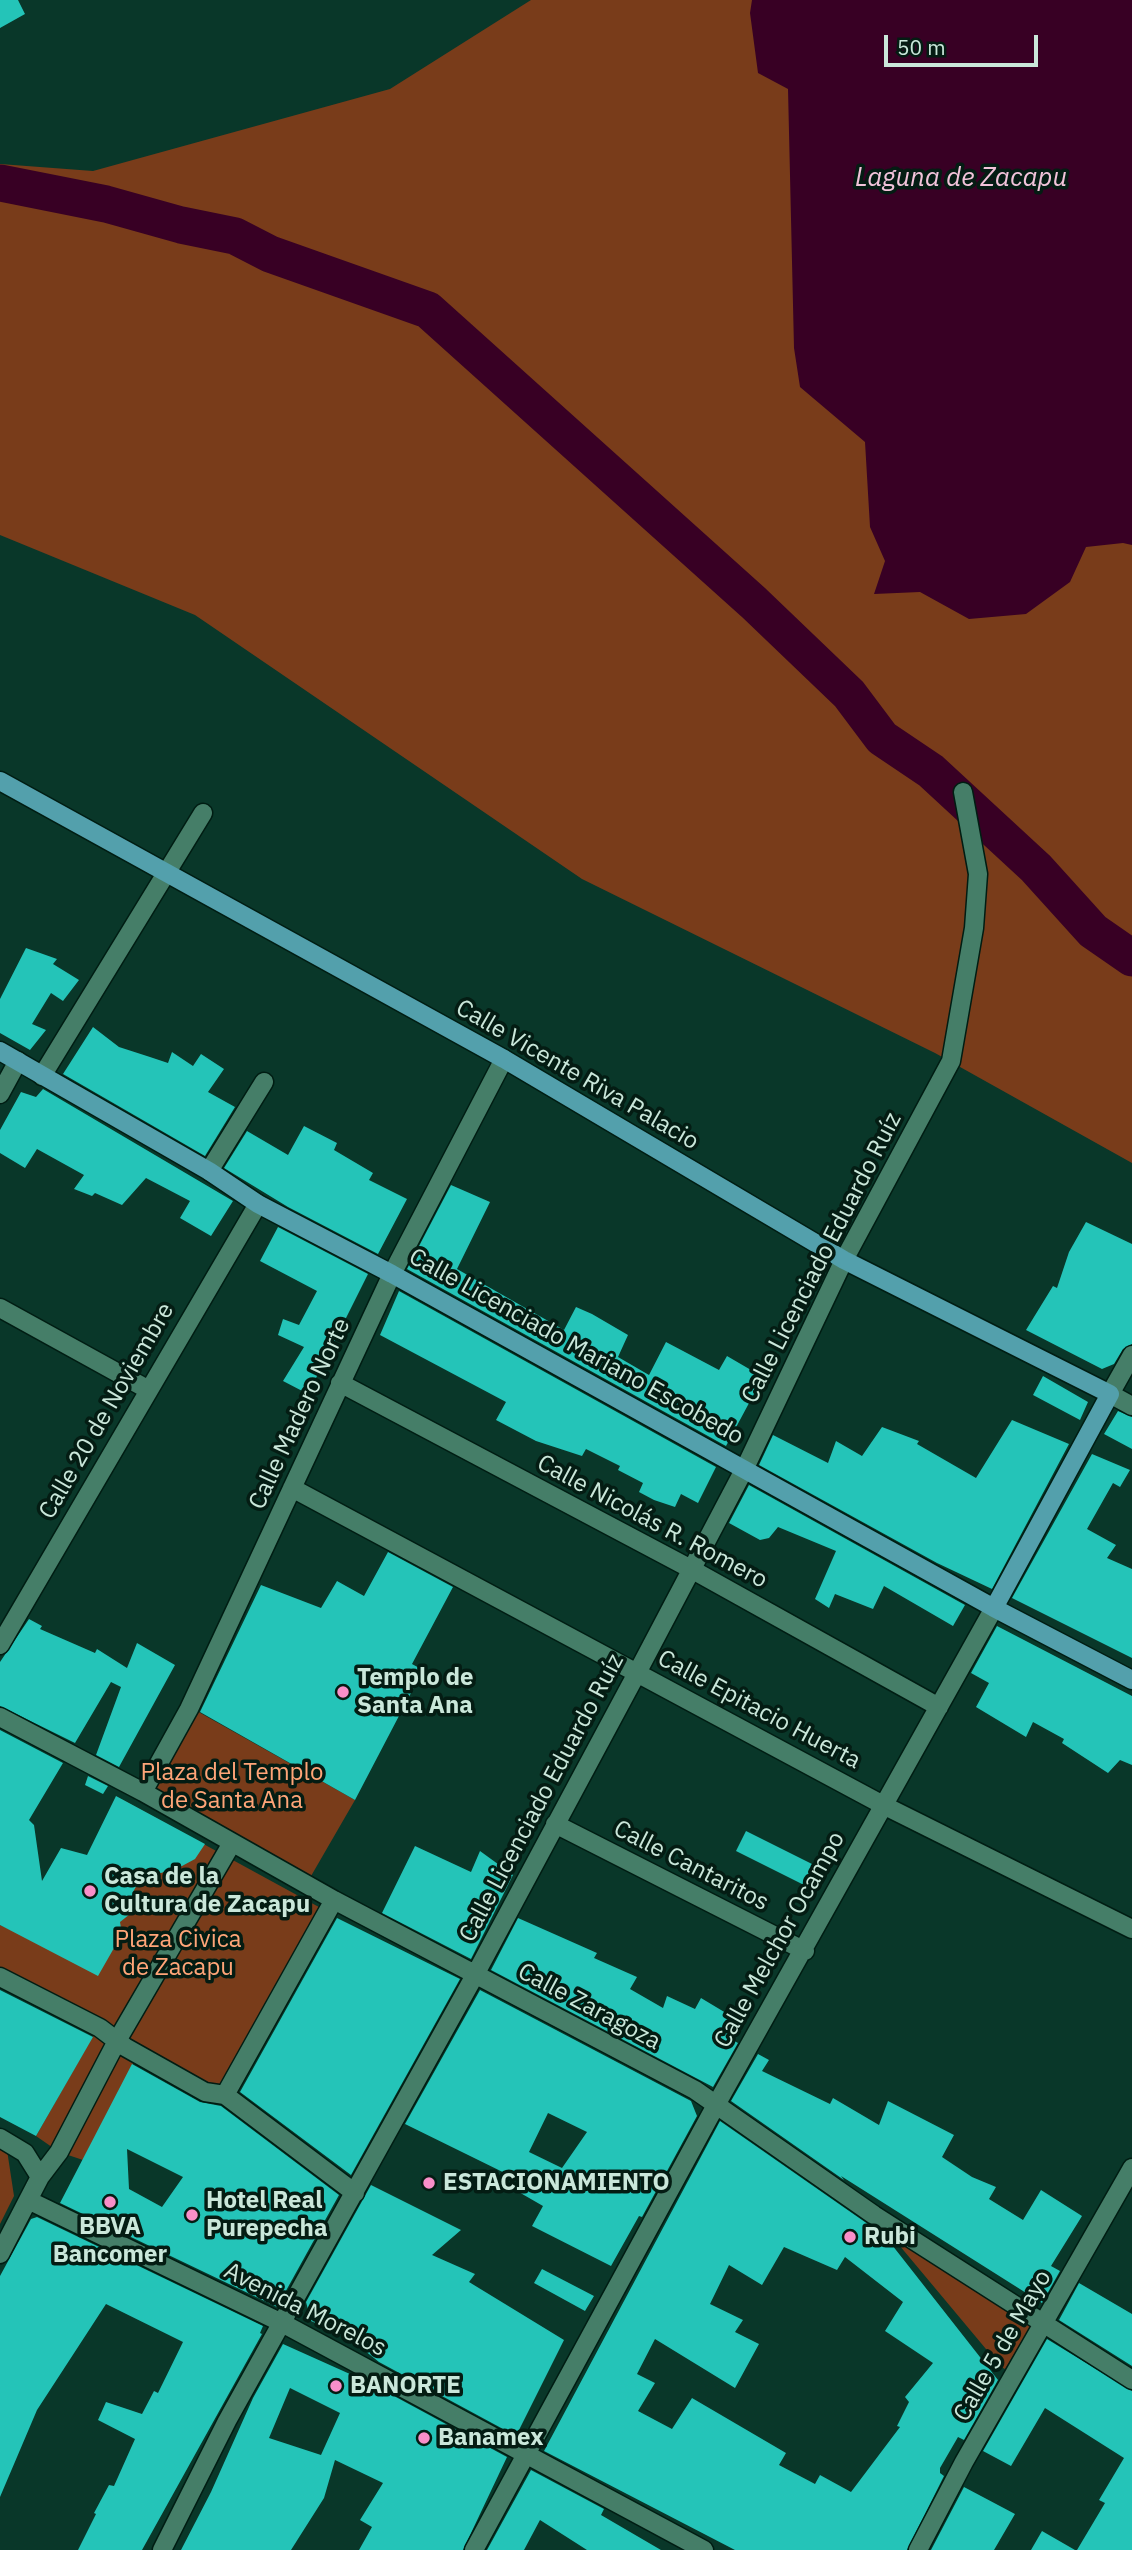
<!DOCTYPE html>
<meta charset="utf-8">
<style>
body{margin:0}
#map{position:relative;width:1132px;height:2550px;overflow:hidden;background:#093729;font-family:"IBM Plex Sans",sans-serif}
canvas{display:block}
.scale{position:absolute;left:884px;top:35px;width:154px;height:32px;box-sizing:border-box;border:4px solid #cae7da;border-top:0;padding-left:9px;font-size:21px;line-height:24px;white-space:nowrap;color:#cae7da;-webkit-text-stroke:5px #041c13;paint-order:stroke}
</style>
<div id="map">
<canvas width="1132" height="2550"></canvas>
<div class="scale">50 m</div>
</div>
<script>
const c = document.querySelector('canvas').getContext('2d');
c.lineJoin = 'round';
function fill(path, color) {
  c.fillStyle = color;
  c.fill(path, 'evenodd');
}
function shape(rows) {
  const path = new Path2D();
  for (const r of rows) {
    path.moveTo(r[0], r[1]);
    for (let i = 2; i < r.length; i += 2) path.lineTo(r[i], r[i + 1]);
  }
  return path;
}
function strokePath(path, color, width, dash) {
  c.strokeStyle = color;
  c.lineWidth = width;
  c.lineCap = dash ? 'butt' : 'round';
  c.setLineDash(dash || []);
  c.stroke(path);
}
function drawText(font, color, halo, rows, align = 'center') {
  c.font = font + ' "IBM Plex Sans",sans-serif';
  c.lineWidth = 7;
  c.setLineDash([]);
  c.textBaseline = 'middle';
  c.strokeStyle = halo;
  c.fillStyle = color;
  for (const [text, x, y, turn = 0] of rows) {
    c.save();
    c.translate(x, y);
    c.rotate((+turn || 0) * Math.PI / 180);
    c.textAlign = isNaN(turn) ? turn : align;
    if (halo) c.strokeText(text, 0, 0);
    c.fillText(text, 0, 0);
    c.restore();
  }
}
fill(shape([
 [531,0,1132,0,1132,1163,935,1053,582,879,195,615,0,535,0,164,93,171,390,89],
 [195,1710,355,1800,307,1883,143,1792],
 [121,1799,328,1912,225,2095,136,2058,83,2160,59,2152,36,2136,97,2029,0,1979,0,1925,48,1947],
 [0,2146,7,2150,14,2196,0,2224],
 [874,2215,1034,2321,1005,2369,1001,2367]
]), '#793c1a');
fill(shape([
 [752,0,1132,0,1132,545,1123,543,1086,547,1070,582,1026,614,969,619,920,592,874,594,885,561,870,527,865,442,800,387,794,348,788,89,758,73,750,13]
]), '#380024');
strokePath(shape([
 [0,183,106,204,181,225,235,236,270,254,428,310,754,603,849,694,882,738,931,771,1036,868,1093,931,1132,958]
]), '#380024', 37);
fill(shape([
 [0,0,18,0,25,14,0,28],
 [26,948,57,959,53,964,79,980,63,1001,51,993,32,1024,46,1030,30,1050,0,1033,0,999],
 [93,1027,119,1047,150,1057,168,1063,172,1052,193,1066,201,1054,224,1069,208,1092,235,1107,205,1156,63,1074],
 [43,1089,233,1201,211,1236,180,1218,190,1201,146,1178,122,1205,95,1193,92,1196,74,1189,84,1175,37,1149,25,1168,0,1153,0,1130,21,1092,36,1097],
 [304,1126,337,1143,334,1150,373,1173,369,1180,407,1199,378,1254,288,1207,224,1168,247,1131,288,1155],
 [451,1185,490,1202,457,1269,564,1330,576,1307,592,1314,628,1335,618,1357,649,1375,666,1342,719,1370,727,1356,763,1377,726,1446,407,1269],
 [1086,1222,1132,1244,1132,1344,1123,1349,1114,1364,1102,1369,1026,1330,1053,1286,1057,1288,1069,1252],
 [278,1227,368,1274,308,1394,283,1381,304,1347,278,1335,283,1319,299,1325,317,1291,260,1261],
 [399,1291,716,1467,698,1503,681,1494,675,1507,654,1500,639,1492,643,1483,618,1470,620,1466,586,1449,582,1456,536,1441,496,1420,506,1402,380,1335],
 [1043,1376,1088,1402,1080,1420,1033,1395],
 [1118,1411,1132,1417,1132,1449,1104,1434],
 [1012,1420,1069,1444,992,1589,937,1563,759,1465,773,1435,828,1463,836,1441,862,1456,882,1427,919,1441,917,1444,976,1478],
 [1092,1454,1130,1470,1120,1487,1113,1483,1087,1529,1116,1545,1107,1558,1132,1569,1132,1658,1012,1598],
 [749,1485,965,1605,953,1626,884,1586,873,1609,835,1594,829,1608,815,1599,836,1551,778,1527,769,1538,760,1540,729,1523],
 [388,1552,453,1587,412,1664,423,1670,355,1800,200,1712,261,1585,321,1608,337,1581,364,1596],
 [29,1619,42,1626,40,1629,95,1653,97,1649,127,1668,137,1643,175,1665,119,1767,96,1755,121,1687,111,1682,75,1743,0,1706,0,1662],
 [997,1626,1132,1696,1132,1765,1120,1760,1108,1773,1062,1743,1064,1739,1033,1722,1026,1737,976,1707,989,1683,971,1673],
 [0,1730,63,1763,29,1820,34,1825,42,1881,61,1848,87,1855,116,1796,205,1844,195,1859,182,1866,161,1873,144,1872,133,1892,130,1914,120,1922,122,1934,98,1976,0,1925],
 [88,1776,108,1786,103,1794,85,1785],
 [746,1831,816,1866,806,1886,736,1851],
 [415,1846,471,1872,480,1851,513,1875,471,1959,382,1913],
 [337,1918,460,1979,351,2175,240,2092],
 [518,1918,597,1953,594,1958,637,1977,630,1989,663,2008,667,1996,695,2009,701,1998,741,2022,731,2039,738,2043,713,2087,491,1970],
 [0,1990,93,2037,36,2136,0,2117],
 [480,1990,691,2101,697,2116,642,2217,639,2216,611,2266,532,2226,543,2206,517,2191,523,2182,405,2124],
 [548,2113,587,2132,562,2168,529,2152],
 [758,2054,769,2060,762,2071,830,2104,833,2098,879,2125,888,2101,954,2135,942,2157,972,2177,996,2187,989,2199,1023,2220,1041,2190,1082,2216,1051,2266,1060,2271,1042,2303,841,2176,844,2180,731,2101],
 [132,2064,200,2102,221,2106,339,2195,277,2307,60,2203],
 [127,2149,183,2177,162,2207,129,2189],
 [720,2121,885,2236,998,2380,964,2440,958,2437,940,2468,940,2473,944,2476,907,2550,735,2550,544,2451],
 [784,2247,837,2270,845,2257,903,2302,885,2331,933,2363,905,2397,909,2402,897,2426,900,2427,851,2492,820,2475,815,2484,779,2465,786,2453,692,2398,672,2429,638,2411,655,2383,637,2374,655,2339,735,2388,759,2344,735,2332,743,2320,710,2304,729,2265,762,2285],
 [371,2185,461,2230,432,2255,475,2274,469,2282,564,2340,516,2436,379,2362,350,2339,311,2321,306,2302],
 [37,2217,263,2326,260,2333,262,2334,142,2550,78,2550,96,2514,94,2513,109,2485,114,2486,135,2439,98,2420,106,2402,142,2414,154,2391,158,2393,183,2342,106,2304,37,2410,0,2497,0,2276,31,2219],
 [542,2269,594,2296,585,2311,534,2283],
 [1079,2283,1132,2314,1132,2366,1059,2320],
 [1047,2339,1132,2391,1132,2550,1077,2550,1105,2503,1099,2500,1124,2458,1045,2408,1011,2466,983,2451],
 [283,2344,370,2383,507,2457,463,2550,359,2550,372,2527,360,2520,383,2483,335,2460,324,2498,291,2550,181,2550,211,2492,253,2398],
 [290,2388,340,2413,321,2455,269,2438],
 [531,2470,604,2509,601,2515,661,2550,587,2550,540,2520,524,2550,487,2550],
 [964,2487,1015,2514,994,2550,931,2550],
 [1042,2531,1075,2550,1031,2550]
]), '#24c4b8');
const minor = shape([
 [42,1076,203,813],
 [0,1094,18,1061],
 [209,1171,264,1082],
 [0,1308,147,1389],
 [1132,1355,1110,1394,1132,1406],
 [340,1383,691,1569,939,1707],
 [292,1488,883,1805,1132,1929],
 [0,1645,258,1204],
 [0,1717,143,1792,334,1900,695,2090,874,2215,1132,2380],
 [143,1792,189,1709,392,1274,504,1059],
 [555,1824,805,1951],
 [0,1977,100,2028,125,2047,205,2092,225,2095,355,2193],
 [225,2095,334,1900],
 [0,2138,25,2153,40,2177,0,2254],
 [40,2177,59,2152,118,2039,232,1843],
 [28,2200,282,2323,704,2550],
 [162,2550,227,2421,475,1975,637,1673,745,1468,844,1260,951,1061,974,928,978,874,963,792],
 [474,2550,716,2105,994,1608],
 [918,2550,964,2462,1132,2168]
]);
const major = shape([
 [0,781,504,1059,844,1260,1110,1394,994,1608],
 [0,1051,209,1171,258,1204,392,1274,994,1608,1132,1680]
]);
strokePath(minor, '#001d13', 21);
strokePath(major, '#001d13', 21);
strokePath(minor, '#457e68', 18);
strokePath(major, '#53a0ac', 18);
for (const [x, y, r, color] of [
 [343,1692,7,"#f98fc9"],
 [90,1891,7,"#f98fc9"],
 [429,2183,7,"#f98fc9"],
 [110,2202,7,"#f98fc9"],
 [192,2215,7,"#f98fc9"],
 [850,2237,7,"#f98fc9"],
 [336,2386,7,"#f98fc9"],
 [424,2438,7,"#f98fc9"]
]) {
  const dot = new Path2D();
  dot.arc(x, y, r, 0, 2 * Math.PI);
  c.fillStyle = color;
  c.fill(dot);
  strokePath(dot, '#041c13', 2.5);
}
drawText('24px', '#cae7da', '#041c13', [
 ["Calle Vicente Riva Palacio",577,1075,30],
 ["Calle Licenciado Eduardo Ruíz",822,1258,-63],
 ["Calle Licenciado Mariano Escobedo",576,1347,29],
 ["Calle 20 de Noviembre",107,1411,-60],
 ["Calle Madero Norte",300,1414,-65],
 ["Calle Nicolás R. Romero",652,1522,28],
 ["Calle Epitacio Huerta",759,1710,28],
 ["Calle Licenciado Eduardo Ruíz",542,1798,-62],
 ["Calle Cantaritos",691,1866,27],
 ["Calle Melchor Ocampo",780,1940,-61],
 ["Calle Zaragoza",589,2007,28],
 ["Avenida Morelos",305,2310,27],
 ["Calle 5 de Mayo",1003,2346,-60]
]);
drawText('bold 24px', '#cae7da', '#041c13', [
 ["Templo de",357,1678],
 ["Santa Ana",357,1706],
 ["Casa de la",104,1877],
 ["Cultura de Zacapu",104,1905],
 ["ESTACIONAMIENTO",443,2183],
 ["Hotel Real",206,2201],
 ["Purepecha",206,2229],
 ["BBVA",110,2227,"center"],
 ["Bancomer",110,2255,"center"],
 ["Rubi",864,2237],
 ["BANORTE",350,2386],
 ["Banamex",438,2438]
], 'left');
drawText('24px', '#ffa578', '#041c13', [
 ["Plaza del Templo",232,1773],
 ["de Santa Ana",232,1801],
 ["Plaza Civica",178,1940],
 ["de Zacapu",178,1968]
]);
drawText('italic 26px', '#f2c3da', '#041c13', [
 ["Laguna de Zacapu",961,178]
]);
</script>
